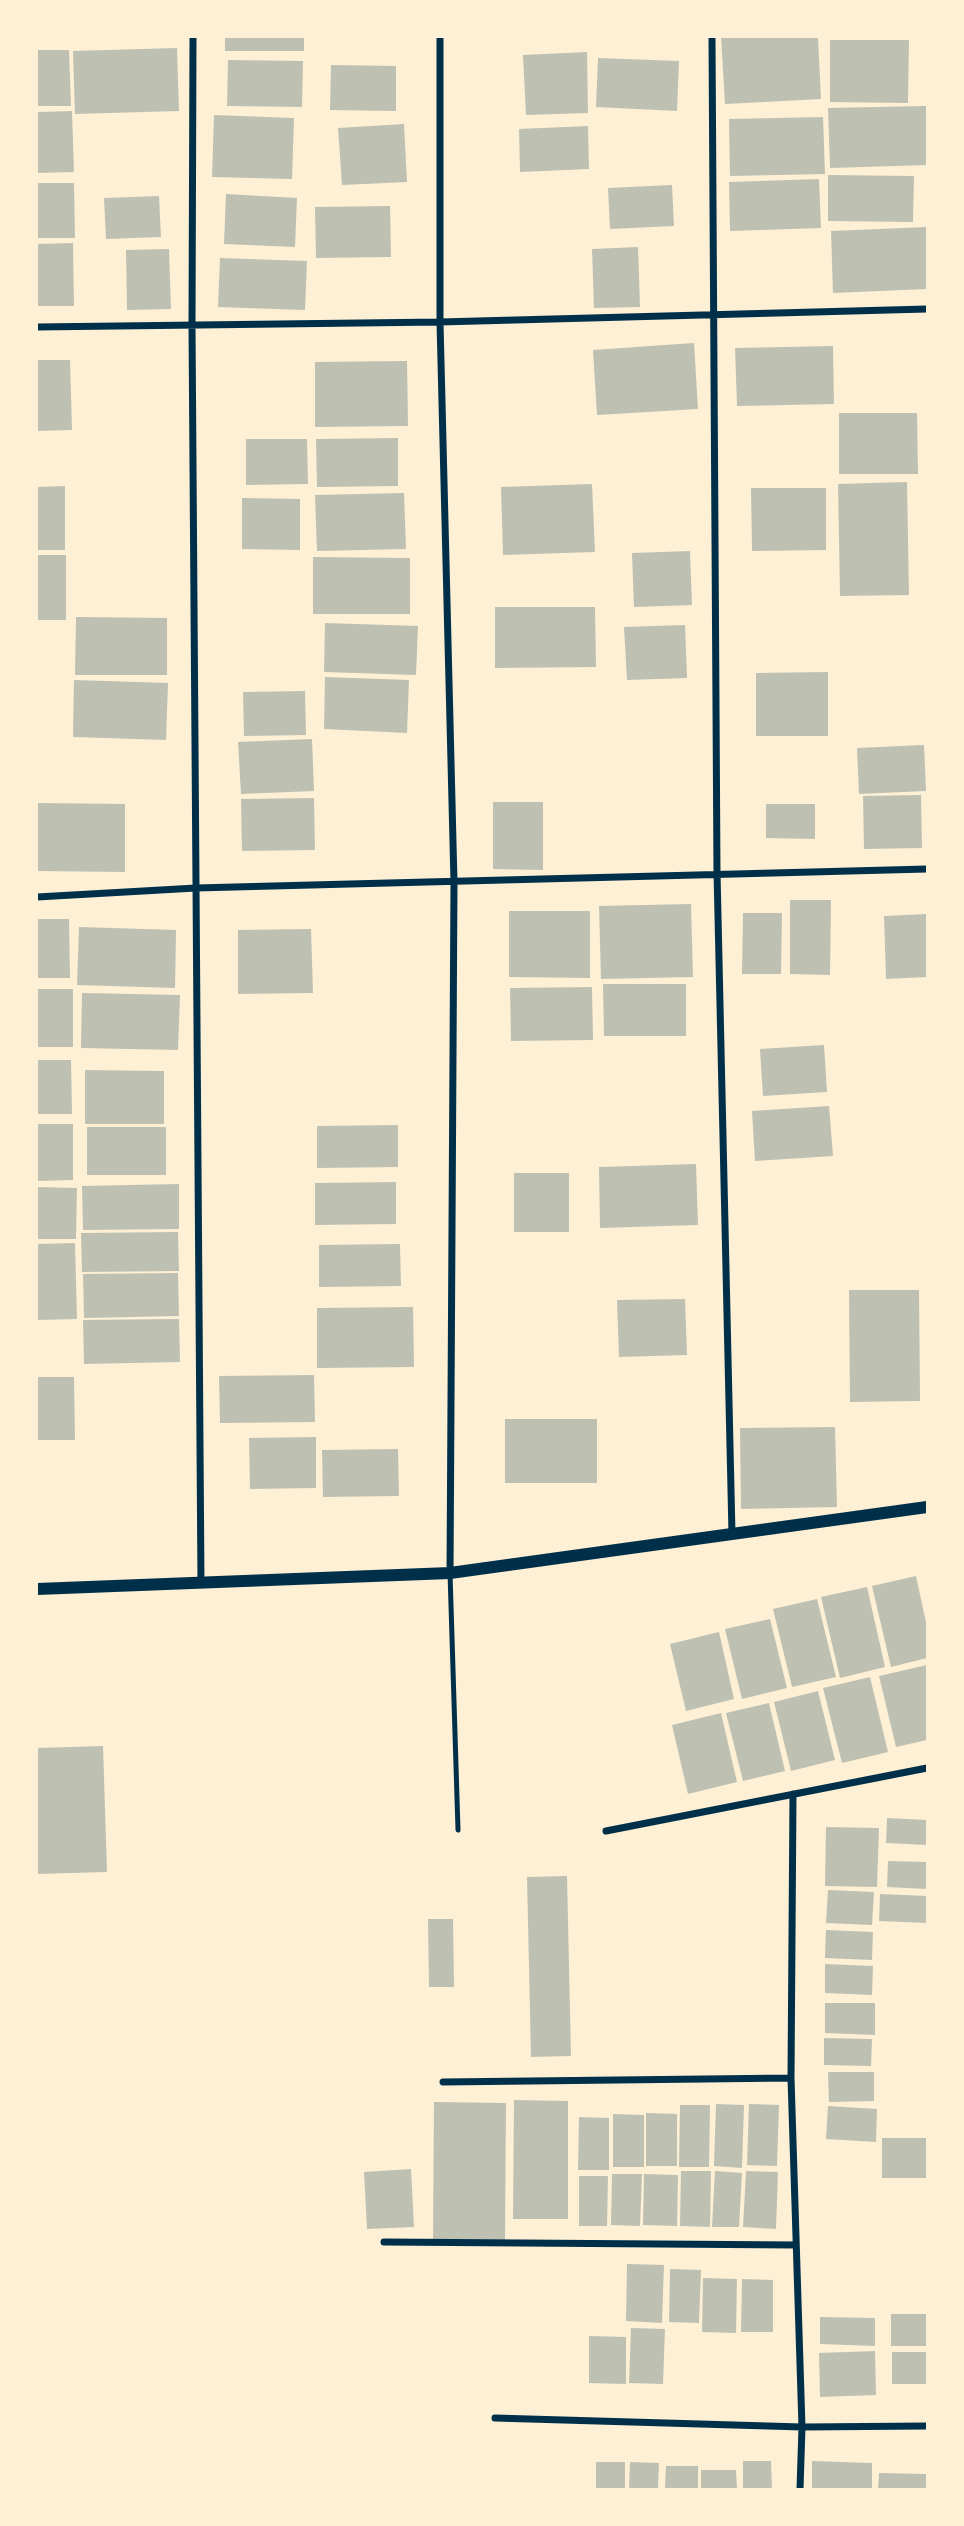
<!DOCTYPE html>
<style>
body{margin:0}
#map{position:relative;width:964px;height:2526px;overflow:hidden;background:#fdf0d5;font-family:Merriweather,serif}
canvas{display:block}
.frame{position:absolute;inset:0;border:38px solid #fdf0d5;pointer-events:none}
</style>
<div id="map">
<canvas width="964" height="2526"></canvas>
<div class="frame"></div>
</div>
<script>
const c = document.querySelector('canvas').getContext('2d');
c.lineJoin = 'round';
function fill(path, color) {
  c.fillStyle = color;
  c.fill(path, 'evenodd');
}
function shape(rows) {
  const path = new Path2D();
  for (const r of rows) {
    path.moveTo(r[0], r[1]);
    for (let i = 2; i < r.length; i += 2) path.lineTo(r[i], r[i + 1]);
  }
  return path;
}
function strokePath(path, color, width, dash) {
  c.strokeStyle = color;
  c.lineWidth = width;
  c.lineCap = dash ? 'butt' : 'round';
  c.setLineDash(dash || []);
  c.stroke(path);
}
fill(shape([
 [225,37,304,37,304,51,225,51],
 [721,37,818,37,821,99,725,104],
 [830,40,909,40,908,103,830,102],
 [177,48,179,111,75,114,73,51],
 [37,50,69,50,71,106,37,106],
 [587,52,588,113,526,115,523,55],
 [598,58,679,61,677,111,596,107],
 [228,60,303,61,302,107,227,106],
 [331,65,396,66,396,111,330,110],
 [927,106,927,165,830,168,828,108],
 [72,111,74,172,37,173,37,112],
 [214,115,294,118,292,179,212,177],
 [823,117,825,174,730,176,729,119],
 [404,124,407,182,342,185,338,128],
 [588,126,589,169,520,172,519,129],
 [828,175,914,176,913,222,828,221],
 [819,179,821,228,730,231,729,182],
 [37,183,74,183,75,238,37,238],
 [672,185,674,226,610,229,608,188],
 [226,194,297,198,295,247,224,244],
 [159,196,161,237,106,239,104,198],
 [390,206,391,257,316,258,315,207],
 [927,227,927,289,833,293,831,231],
 [73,243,74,306,37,306,37,244],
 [638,247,640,307,594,308,592,249],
 [169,249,171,309,127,310,126,250],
 [220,258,307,261,305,310,218,307],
 [694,343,698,409,597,415,593,350],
 [833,346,834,404,737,406,735,348],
 [37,360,70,360,72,430,37,431],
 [407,361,408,426,315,427,315,362],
 [839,413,917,413,918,474,839,474],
 [398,438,398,486,317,487,316,439],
 [246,439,307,439,308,484,246,485],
 [907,482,909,595,840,596,838,484],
 [592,484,595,552,503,555,501,487],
 [65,486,65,550,37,550,37,487],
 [751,488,826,488,826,550,752,551],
 [404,493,406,549,317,551,315,495],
 [242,498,300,499,300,550,242,549],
 [690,551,692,605,634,607,632,553],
 [37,555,66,555,66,620,37,620],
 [313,557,410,558,410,614,313,614],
 [495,607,595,607,596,667,495,668],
 [76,617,167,618,167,675,75,675],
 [325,623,418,626,416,675,324,672],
 [685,625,687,678,627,680,624,627],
 [828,672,828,736,756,736,756,673],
 [325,677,409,680,407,733,324,729],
 [74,680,168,683,166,740,73,737],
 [305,691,306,735,244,736,243,692],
 [312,739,314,791,241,794,238,742],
 [924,745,926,791,859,794,857,748],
 [921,795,922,848,864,849,863,796],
 [314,798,315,850,242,851,241,799],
 [493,802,543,802,543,870,493,869],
 [37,803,125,804,125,872,37,871],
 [766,804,815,804,815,839,766,838],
 [790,900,831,900,830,975,790,974],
 [691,904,693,977,601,979,599,906],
 [509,911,590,911,590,978,509,977],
 [743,913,782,913,781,974,742,974],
 [927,914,927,977,886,979,884,916],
 [37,919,69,919,70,978,37,978],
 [79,927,176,930,175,988,77,985],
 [311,929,313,993,238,994,238,930],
 [603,984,686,984,686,1036,604,1036],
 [592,987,593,1040,511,1041,510,988],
 [37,989,73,989,73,1047,37,1047],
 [82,993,180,995,178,1050,81,1048],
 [824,1045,827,1092,763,1096,760,1049],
 [37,1060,71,1060,72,1114,37,1114],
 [85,1070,164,1071,164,1124,85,1124],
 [829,1106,833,1156,755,1161,752,1111],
 [37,1124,73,1124,73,1180,37,1181],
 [398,1125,398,1167,317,1168,317,1126],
 [87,1127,166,1127,166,1175,87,1175],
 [696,1164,698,1225,600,1228,599,1167],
 [514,1173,569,1173,569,1232,514,1232],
 [396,1182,396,1224,315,1225,315,1183],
 [179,1184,179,1229,83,1230,82,1186],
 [37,1187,77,1188,76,1239,37,1239],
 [178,1232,179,1271,82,1272,81,1233],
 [75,1243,77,1319,37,1320,37,1244],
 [400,1244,401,1286,319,1287,319,1245],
 [178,1273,179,1316,84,1318,83,1274],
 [849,1290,919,1290,920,1401,850,1402],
 [685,1299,687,1355,619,1357,617,1300],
 [413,1307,414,1367,317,1368,317,1308],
 [179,1319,180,1362,84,1364,83,1320],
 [314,1375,315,1422,220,1423,219,1376],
 [37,1377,74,1377,75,1440,37,1440],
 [505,1419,597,1419,597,1483,505,1483],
 [835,1427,837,1507,741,1509,740,1428],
 [316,1437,316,1488,250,1489,249,1438],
 [398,1449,399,1496,323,1497,322,1450],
 [916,1576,927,1627,927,1658,891,1667,872,1586],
 [867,1587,885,1667,840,1678,821,1597],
 [817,1599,836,1677,792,1687,773,1609],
 [770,1619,787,1688,742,1699,725,1629],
 [719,1632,734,1699,686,1711,670,1644],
 [927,1665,927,1740,896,1747,879,1676],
 [870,1677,888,1752,842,1763,823,1688],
 [818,1691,835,1760,791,1771,774,1702],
 [769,1703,785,1771,743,1781,726,1713],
 [721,1713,737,1782,688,1794,672,1725],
 [103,1746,107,1872,37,1874,37,1748],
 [887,1818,927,1820,927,1845,886,1843],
 [826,1827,879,1828,877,1887,825,1886],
 [888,1861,927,1862,927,1889,887,1887],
 [567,1876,571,2056,531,2057,527,1877],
 [828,1890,874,1892,872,1925,826,1923],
 [880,1894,927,1896,927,1923,879,1921],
 [428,1919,453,1919,454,1987,429,1987],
 [826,1930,873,1932,872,1960,825,1958],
 [825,1964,873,1966,872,1995,825,1993],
 [825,2003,875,2003,875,2035,825,2033],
 [824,2038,872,2039,871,2066,824,2065],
 [828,2072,874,2072,874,2101,829,2102],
 [514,2100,568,2101,568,2219,513,2219],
 [434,2102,506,2103,505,2242,433,2241],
 [716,2104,744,2105,742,2168,714,2166],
 [749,2104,779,2105,777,2166,747,2165],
 [680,2105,710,2105,709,2167,679,2167],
 [828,2106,877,2109,876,2142,826,2139],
 [646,2113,677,2114,677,2166,646,2166],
 [613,2114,644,2115,644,2167,613,2167],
 [579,2117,609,2118,609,2170,578,2170],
 [882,2138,927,2138,927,2178,882,2178],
 [411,2169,414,2227,367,2229,364,2172],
 [681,2171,711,2171,710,2227,680,2226],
 [715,2171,742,2173,739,2227,712,2227],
 [746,2171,778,2172,776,2229,743,2227],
 [612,2174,642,2174,640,2226,611,2225],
 [644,2174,678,2175,677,2226,643,2225],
 [579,2176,608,2176,607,2226,579,2226],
 [627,2264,664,2265,662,2323,626,2321],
 [670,2269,701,2270,699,2323,669,2322],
 [703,2278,737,2279,736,2333,702,2332],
 [742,2279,773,2280,773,2332,741,2332],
 [891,2314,927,2314,927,2346,891,2346],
 [820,2317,875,2318,875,2346,820,2344],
 [631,2328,665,2329,663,2384,629,2383],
 [589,2336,626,2337,626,2384,589,2383],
 [875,2351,876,2395,820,2397,819,2353],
 [892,2352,927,2352,927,2384,892,2384],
 [743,2461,771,2461,772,2489,743,2489],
 [812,2461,872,2463,872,2489,812,2489],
 [596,2462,625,2462,625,2489,596,2489],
 [630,2462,659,2463,658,2489,629,2489],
 [666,2466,698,2466,698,2489,665,2489],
 [701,2470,736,2470,737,2489,701,2489],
 [879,2473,927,2474,927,2489,878,2489]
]), '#bec0b2');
strokePath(shape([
 [450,1573,458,1830]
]), '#003049', 5);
strokePath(shape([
 [193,37,192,325,201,1583],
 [440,37,440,322,454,882,450,1573],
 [712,38,717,872,732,1534],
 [37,327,440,322,927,309],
 [37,897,196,888,927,869],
 [793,1794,791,2078,802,2427,800,2489],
 [606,1831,927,1768],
 [443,2082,791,2078],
 [384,2242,796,2245],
 [495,2418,802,2427,927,2426]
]), '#003049', 7);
strokePath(shape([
 [37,1589,450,1573,927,1507]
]), '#003049', 12);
</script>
